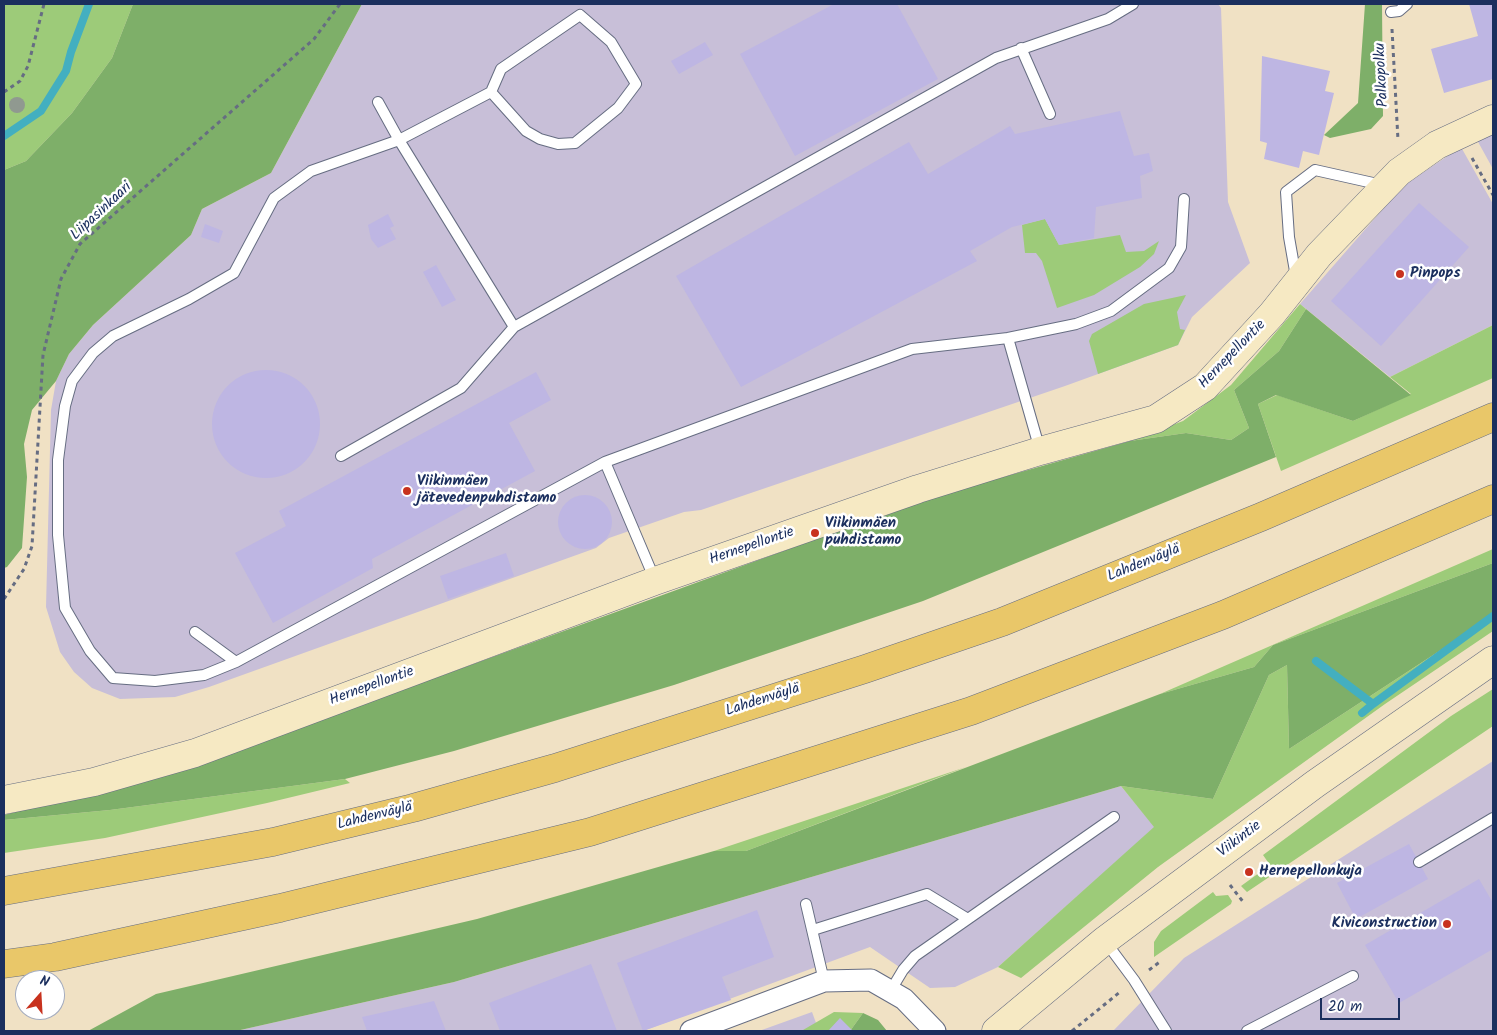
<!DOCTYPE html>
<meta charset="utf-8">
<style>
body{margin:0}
#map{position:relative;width:1497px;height:1035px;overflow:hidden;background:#f0e1c4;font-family:Kalam,sans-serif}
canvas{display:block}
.frame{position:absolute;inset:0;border:5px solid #1b2f5e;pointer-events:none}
.north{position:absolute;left:15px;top:970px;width:50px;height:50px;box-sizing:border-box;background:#fff;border:1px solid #a4acbf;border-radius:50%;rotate:19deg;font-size:14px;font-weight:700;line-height:20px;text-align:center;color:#1b2f5e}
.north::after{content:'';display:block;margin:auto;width:18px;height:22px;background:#c8321e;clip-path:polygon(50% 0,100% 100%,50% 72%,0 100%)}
.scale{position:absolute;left:1320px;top:998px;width:80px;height:22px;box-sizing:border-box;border:2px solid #1b2f5e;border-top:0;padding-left:6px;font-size:15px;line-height:18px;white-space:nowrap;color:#1b2f5e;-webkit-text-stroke:4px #fff;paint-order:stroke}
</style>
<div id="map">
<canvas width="1497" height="1035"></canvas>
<div class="frame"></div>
<div class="north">N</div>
<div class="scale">20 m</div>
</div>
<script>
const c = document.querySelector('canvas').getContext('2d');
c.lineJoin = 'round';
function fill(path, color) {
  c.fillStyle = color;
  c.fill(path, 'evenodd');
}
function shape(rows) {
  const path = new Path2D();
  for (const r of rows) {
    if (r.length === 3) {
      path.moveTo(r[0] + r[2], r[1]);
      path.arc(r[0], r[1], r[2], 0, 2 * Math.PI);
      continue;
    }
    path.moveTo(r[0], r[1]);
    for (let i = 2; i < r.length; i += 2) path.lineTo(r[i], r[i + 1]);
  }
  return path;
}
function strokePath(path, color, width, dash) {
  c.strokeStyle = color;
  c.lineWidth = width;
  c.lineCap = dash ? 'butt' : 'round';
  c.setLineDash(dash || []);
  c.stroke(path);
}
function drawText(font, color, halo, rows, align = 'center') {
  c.font = font + ' Kalam,sans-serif';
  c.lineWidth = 5;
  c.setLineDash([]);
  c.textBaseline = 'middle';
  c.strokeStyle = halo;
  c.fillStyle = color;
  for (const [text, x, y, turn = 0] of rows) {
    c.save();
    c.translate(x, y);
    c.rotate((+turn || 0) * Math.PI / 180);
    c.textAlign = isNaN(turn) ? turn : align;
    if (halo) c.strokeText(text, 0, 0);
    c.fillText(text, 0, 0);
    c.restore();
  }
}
fill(shape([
 [362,4,1218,4,1221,8,1228,202,1250,263,1192,317,1178,345,1065,386,701,510,684,512,609,538,596,548,209,687,175,697,120,699,92,688,74,672,60,652,46,607,51,410,56,381,69,354,93,325,191,235,202,209,271,173],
 [1493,134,1493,169,1477,140],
 [1461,147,1493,204,1493,325,1390,377,1300,304,1403,186],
 [1493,761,1493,1031,1113,1031,1184,958],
 [1121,786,1155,827,998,967,955,987,930,988,870,947,643,1031,236,1031,454,982],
 [812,1012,819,1031,759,1031]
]), '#c8bfd8');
fill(shape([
 [4,4,133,4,112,58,72,113,26,161,4,170],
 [1045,219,1059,245,1120,235,1126,252,1144,251,1159,241,1154,254,1140,267,1094,295,1057,308,1042,261,1036,253,1025,253,1022,225],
 [1186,295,1177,312,1180,329,1185,330,1178,345,1098,374,1089,341,1092,334,1144,304],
 [1300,304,1306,309,1279,351,1234,390,1249,428,1231,440,1186,433,1130,441,1183,421,1231,385],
 [1493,325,1493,378,1281,471,1258,404,1277,395,1353,421,1411,394,1390,377],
 [1493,549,1493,563,1273,645,1254,667,1160,694],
 [1493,616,1493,631,1385,704,1158,867,1021,978,998,967,1154,827,1121,786,1213,799,1269,675,1287,665,1289,749],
 [1493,689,1493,726,1247,892,1241,886,1270,865,1263,855,1451,716],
 [966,767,746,851,714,851],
 [345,779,350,783,267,803,105,838,4,853,4,820,110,810],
 [1213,892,1216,896,1228,895,1232,901,1231,904,1154,957,1154,942,1161,931],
 [834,1012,863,1013,850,1031,803,1030]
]), '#9dcb79');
fill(shape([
 [133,4,362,4,271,173,202,209,191,235,93,325,69,354,56,381,32,410,24,444,27,477,22,548,7,567,4,568,4,170,26,161,72,113,112,58],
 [1365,4,1382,4,1383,116,1371,129,1330,138,1324,135,1358,103],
 [1306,309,1411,395,1353,421,1276,395,1258,404,1276,457,923,601,674,685,454,751,345,779,110,810,4,820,4,815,199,764,926,499,1130,441,1186,433,1231,440,1249,428,1234,390,1279,351],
 [1493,563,1493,616,1289,749,1287,665,1269,675,1213,799,1121,786,454,982,236,1031,88,1031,156,994,477,919,714,851,746,851,1160,694,1254,667,1273,645],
 [863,1013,878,1020,887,1031,850,1031]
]), '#7eaf69');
strokePath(shape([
 [4,136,41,111,66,71,71,52,89,4],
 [1316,661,1373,704,1493,616],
 [1362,713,1373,704]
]), '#43afc0', 8);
fill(shape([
 [834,4,897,4,938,79,795,156,740,54],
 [1469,4,1493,4,1493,79,1444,93,1431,49,1478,36],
 [705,42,713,55,679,74,671,61],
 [1262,56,1330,71,1325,91,1334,93,1319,155,1303,151,1299,168,1264,159,1267,143,1260,141],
 [1120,111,1134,156,1149,153,1153,171,1140,176,1142,198,1096,207,1094,238,1059,245,1045,219,1012,227,970,251,977,261,741,387,676,276,909,142,928,174,1010,126,1015,134],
 [1419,203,1469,247,1381,346,1331,301],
 [388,214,394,226,390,228,396,239,378,248,371,239,368,225],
 [205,224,223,231,219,243,201,237],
 [436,265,456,300,442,307,423,272],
 [266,424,54],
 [536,372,551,400,509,423,535,471,372,559,373,568,273,623,235,553,286,526,279,511],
 [585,522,27],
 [506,553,514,576,448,599,440,576],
 [1409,844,1428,879,1356,919,1337,883],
 [1479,879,1493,903,1493,949,1399,1003,1365,945],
 [757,910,774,957,722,977,731,1000,643,1031,617,963],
 [591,964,617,1031,500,1031,489,1003],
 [434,1001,446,1031,367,1031,362,1017],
 [840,1018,853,1031,828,1031]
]), '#beb6e3');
const lane = shape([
 [1391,12,1399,11,1407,4],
 [1021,48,1050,114],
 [378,102,399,140,491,92,501,69,580,15,611,42,636,84,618,108,575,143,558,144,540,139,526,131,491,92],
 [1296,277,1289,237,1286,192,1315,170,1382,185],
 [514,327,399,140,311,171,274,198,234,273,189,299,113,336,93,353,72,381,65,406,58,460,58,535,65,608,90,651,113,678,155,681,204,675,236,662,605,462,912,349,1008,338,1040,450],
 [1008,338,1076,324,1111,311,1169,268,1181,247,1184,199],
 [341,456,461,388,514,327,996,58,1108,19,1133,4],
 [605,462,655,580],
 [195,632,236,662],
 [1419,862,1493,818],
 [806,904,824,981],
 [813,930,927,894,968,919],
 [1105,941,1134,980,1166,1031],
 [891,990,903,970,915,956,1114,817],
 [1247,1031,1353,976]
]);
const street = shape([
 [691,1031,824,981,871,980,904,999,935,1031]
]);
const secondary = shape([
 [4,800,94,782,195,753,655,581,918,489,1040,451,1156,419,1205,387,1272,314,1319,255,1399,172,1437,145,1493,119],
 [996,1031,1104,941,1315,784,1493,660]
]);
const highway = shape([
 [4,891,273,842,413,808,555,768,865,669,1002,622,1261,517,1493,417],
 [4,964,55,957,280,908,590,832,971,711,1223,615,1493,499]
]);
strokePath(lane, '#666d82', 12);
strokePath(street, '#666d82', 23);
strokePath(secondary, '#666d82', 29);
strokePath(highway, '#666d82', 29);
strokePath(shape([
 [1392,29,1398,140],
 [4,92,20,81,28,66,44,4],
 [1472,158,1493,195],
 [4,599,24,569,32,546,43,355,61,279,80,244,314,39,340,4],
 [1230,885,1244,903],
 [1149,970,1161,961],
 [1072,1031,1120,992]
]), '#666d82', 3, [4, 4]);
strokePath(lane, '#fff', 10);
strokePath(street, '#fff', 21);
strokePath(secondary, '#f6e9c3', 28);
strokePath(highway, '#e9c769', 28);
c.fillStyle = '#909990';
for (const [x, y] of [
 [17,105]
]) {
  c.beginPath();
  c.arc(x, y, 8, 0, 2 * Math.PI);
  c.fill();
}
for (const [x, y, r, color] of [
 [1400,274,5,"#c8321e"],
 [407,491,5,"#c8321e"],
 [815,533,5,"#c8321e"],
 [1249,872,5,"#c8321e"],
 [1447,924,5,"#c8321e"]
]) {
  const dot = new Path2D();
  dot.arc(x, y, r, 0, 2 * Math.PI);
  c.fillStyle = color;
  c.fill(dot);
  strokePath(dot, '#fff', 2);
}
drawText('15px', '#1b2f5e', '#fff', [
 ["Palkopolku",1383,75,-93],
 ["Liipasinkaari",102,212,-43],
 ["Hernepellontie",1233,355,-46],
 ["Hernepellontie",752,547,-19],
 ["Lahdenväylä",1144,564,-22],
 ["Hernepellontie",372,687,-20],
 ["Lahdenväylä",763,701,-18],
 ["Lahdenväylä",375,817,-14],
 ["Viikintie",1240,840,-37]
]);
drawText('bold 15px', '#1b2f5e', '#fff', [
 ["Pinpops",1410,274],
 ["Viikinmäen",417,482],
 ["jätevedenpuhdistamo",417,499],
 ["Viikinmäen",825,524],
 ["puhdistamo",825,541],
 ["Hernepellonkuja",1259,872],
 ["Kiviconstruction",1437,924,"right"]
], 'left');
</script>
